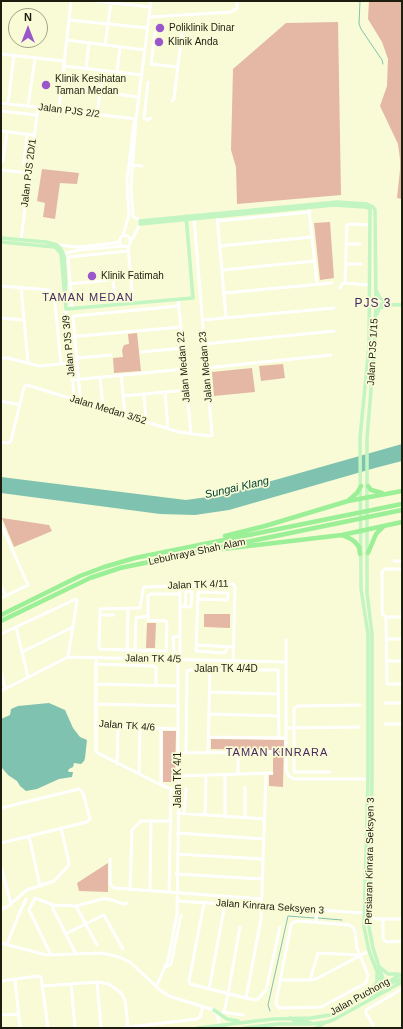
<!DOCTYPE html>
<style>
body{margin:0}
#map{position:relative;width:403px;height:1029px;overflow:hidden;background:#f8fbd5;font-family:Helvetica,sans-serif}
canvas{display:block}
.frame{position:absolute;inset:0;border:2px solid #1c1c0f;pointer-events:none}
.north{position:absolute;left:8px;top:8px;width:40px;height:40px;box-sizing:border-box;background:#f8fbd5;border:1px solid #a0a286;border-radius:50%;rotate:0deg;font-size:11px;font-weight:700;line-height:16px;text-align:center;color:#1c1c0f}
.north::after{content:'';display:block;margin:auto;width:14px;height:18px;background:#9a57cc;clip-path:polygon(50% 0,100% 100%,50% 72%,0 100%)}
</style>
<div id="map">
<canvas width="403" height="1029"></canvas>
<div class="frame"></div>
<div class="north">N</div>
</div>
<script>
const c = document.querySelector('canvas').getContext('2d');
c.lineJoin = 'round';
function fill(path, color) {
  c.fillStyle = color;
  c.fill(path, 'evenodd');
}
function shape(rows) {
  const path = new Path2D();
  for (const r of rows) {
    if (r.length === 3) {
      path.moveTo(r[0] + r[2], r[1]);
      path.arc(r[0], r[1], r[2], 0, 2 * Math.PI);
      continue;
    }
    path.moveTo(r[0], r[1]);
    for (let i = 2; i < r.length; i += 2) path.lineTo(r[i], r[i + 1]);
  }
  return path;
}
function strokePath(path, color, width, dash) {
  c.strokeStyle = color;
  c.lineWidth = width;
  c.lineCap = dash ? 'butt' : 'round';
  c.setLineDash(dash || []);
  c.stroke(path);
}
function drawText(font, color, halo, rows, align = 'center') {
  c.font = font + ' Helvetica,sans-serif';
  c.lineWidth = 3.5;
  c.setLineDash([]);
  c.textBaseline = 'middle';
  c.strokeStyle = halo;
  c.fillStyle = color;
  for (const [text, x, y, turn = 0] of rows) {
    c.save();
    c.translate(x, y);
    c.rotate((+turn || 0) * Math.PI / 180);
    c.textAlign = isNaN(turn) ? turn : align;
    if (halo) c.strokeText(text, 0, 0);
    c.fillText(text, 0, 0);
    c.restore();
  }
}
fill(shape([
 [369,1,402,1,402,199,397,198,400,170,400,159,398,144,380,106,387,86,388,59,382,42,368,19],
 [338,22,341,195,237,204,236,167,231,150,233,69,286,23],
 [42,169,79,173,77,184,60,183,55,219,43,217,45,203,37,201],
 [330,222,334,278,320,280,314,223],
 [137,333,141,371,114,373,113,358,123,357,122,350,124,345,129,344,128,334],
 [283,364,285,378,261,381,259,366],
 [252,368,255,392,214,396,212,372],
 [2,518,49,525,52,531,14,547],
 [204,614,230,614,230,628,204,627],
 [147,623,156,623,155,648,146,648],
 [163,731,176,731,175,782,163,782],
 [211,739,284,740,283,787,269,786,269,775,273,775,273,750,211,749],
 [108,863,108,892,79,891,77,883]
]), '#e4b8a4');
fill(shape([
 [402,444,402,461,375,468,229,510,195,515,160,514,1,493,1,477,186,500,222,495],
 [49,703,65,710,73,728,80,737,87,740,85,758,84,761,81,764,74,763,73,767,69,769,68,771,69,772,73,772,72,777,59,779,37,789,26,791,20,786,17,781,8,775,2,768,1,769,1,719,10,715,11,709,18,706]
]), '#80c2b0');
strokePath(shape([
 [360,1,359,24,361,29,382,60,383,64],
 [318,918,342,920],
 [270,1011,268,1005,288,916,314,918]
]), '#80c2b0', 1);
strokePath(shape([
 [96,1,150,7],
 [149,17,231,12,237,8,237,1],
 [69,20,148,28],
 [156,26,151,64,178,67],
 [67,40,145,50],
 [105,45,111,3],
 [1,54,64,61],
 [64,66,142,75],
 [86,69,89,43],
 [117,72,120,47],
 [148,82,144,118,147,120,151,118],
 [61,87,139,97],
 [172,101,174,99,183,24],
 [1,103,136,119],
 [8,104,14,55],
 [28,106,35,58],
 [59,109,71,1],
 [1,111,37,115],
 [97,114,103,71],
 [1,131,34,135],
 [3,161,7,132],
 [24,164,27,135],
 [131,165,142,166],
 [1,170,29,173],
 [309,210,317,284],
 [217,215,226,318],
 [218,221,310,212],
 [123,235,129,215,127,181,134,123,136,119],
 [125,241,5.5],
 [21,240,38,107],
 [130,240,133,238,140,224,140,221,133,216,131,186,136,119,151,1],
 [346,244,360,244],
 [57,245,79,247,115,243,120,241],
 [128,246,133,303],
 [220,246,312,237],
 [64,256,66,253,79,250,124,246],
 [346,264,361,264],
 [222,270,315,261],
 [113,280,116,305],
 [345,283,347,225,351,224,369,225],
 [68,284,130,278],
 [1,286,49,290,54,294,61,364],
 [21,287,28,363],
 [340,288,342,284,344,283,370,285],
 [224,293,332,283],
 [178,299,191,434],
 [72,308,68,257,128,251],
 [66,309,74,396,73,400],
 [1,318,24,320],
 [202,320,334,308],
 [69,337,181,327],
 [204,344,334,331],
 [141,352,183,348],
 [1,358,8,358,39,366,71,363],
 [77,358,111,355],
 [206,368,331,355],
 [121,375,125,415],
 [100,377,103,408],
 [72,380,185,369],
 [165,392,168,429],
 [144,394,146,422],
 [80,395,73,317,74,316,179,306],
 [123,396,187,390],
 [1,401,20,405],
 [1,442,8,443,11,441,24,387,27,385,179,432,210,436,212,435,194,219],
 [1,524,28,585,1,598],
 [394,561,402,561],
 [1,586,6,596],
 [180,594,151,594,148,596,148,620,166,621,167,622,166,651,100,649,99,648,100,609,140,608,143,590,144,587,233,584,235,587,233,660],
 [198,599,227,600,228,598,228,593,199,592,198,593,196,651,224,653,226,651,227,647],
 [180,606,190,607,191,606,192,592,190,591,186,592,185,607],
 [100,615,114,615],
 [386,617,387,684,402,684],
 [386,617,382,614,382,572,385,569,402,569],
 [386,617,402,617],
 [402,618,402,611],
 [16,627,28,677],
 [1,634,76,599,77,601,68,657],
 [180,636,173,637,174,654,180,655,180,586],
 [386,639,402,639],
 [286,640,286,770,289,776,294,779,368,779],
 [196,645,233,647],
 [135,650,136,618,147,616],
 [22,652,73,627],
 [96,658,96,752,161,785,179,792],
 [127,658,128,609],
 [387,661,402,661],
 [96,664,154,666,156,668,156,686],
 [1,671,5,688],
 [96,684,178,686],
 [1,691,68,657,286,662],
 [210,692,279,694],
 [385,703,402,703],
 [95,704,178,706],
 [209,714,279,716],
 [385,724,402,724],
 [95,726,178,729],
 [286,728,359,727],
 [208,737,286,738],
 [293,751,328,751],
 [186,752,187,671,189,670,278,670,279,738],
 [208,752,210,669],
 [238,752,238,774],
 [178,753,271,752],
 [117,764,118,727],
 [330,772,294,772,294,709,297,706,360,705],
 [139,774,140,727],
 [225,775,225,817],
 [178,776,272,773],
 [161,785,161,728],
 [1,808,79,789,83,793,90,819,87,822,1,843],
 [178,813,265,819],
 [184,814,186,789],
 [205,815,206,775],
 [245,818,245,787],
 [177,833,264,839],
 [29,836,40,886],
 [177,854,263,859],
 [110,859,110,884,114,888,262,899],
 [1,867,11,904],
 [176,874,263,879],
 [130,890,132,830,141,821,171,821],
 [150,891,151,821],
 [169,892,171,789],
 [177,901,364,913],
 [204,903,189,981,190,984,246,998,256,1000,258,999,266,990,280,927],
 [53,905,53,909,76,954],
 [76,906,97,945],
 [1,909,7,907,27,890,54,881,68,866,69,862,61,828],
 [369,913,371,916,376,919,402,919],
 [383,919,383,938,384,940,387,942,402,941],
 [298,921,350,925,354,929,355,931,357,948,368,975,366,983,321,1007,280,1008,277,1006,276,1002,291,925,294,922,298,921],
 [316,922,317,911],
 [65,934,104,915,123,949],
 [1,943,46,955,102,953,119,957,130,962,160,990,169,996,214,1010,217,1014,220,1025],
 [7,944,19,914,26,899],
 [51,955,29,910,35,898,53,905,76,906,102,899,109,899,123,904,127,903],
 [166,967,171,964,181,915],
 [15,979,20,1028],
 [280,980,310,980,316,979,369,951],
 [310,980,318,953,358,955],
 [1,981,38,976,41,977,48,1028],
 [97,982,101,1028],
 [71,984,75,1028],
 [43,986,97,982,109,984,121,993,125,1000,128,1027],
 [156,987,168,960,177,914,179,788,178,753,178,659],
 [209,989,225,904],
 [246,998,261,919,266,774],
 [223,1012,243,1015],
 [1,1015,18,1014],
 [221,1016,225,1008,228,994,240,927],
 [373,1025,366,1013,366,1010,402,989],
 [122,1028,197,1019,200,1017,203,1006]
]), '#fff', 3);
strokePath(shape([
 [373,207,375,210,376,304,374,355,367,438,367,593,372,634,372,779,369,927,373,948,384,982],
 [140,221,337,202,367,204,373,207],
 [140,224,334,205,365,207,370,209,369,346,360,438,361,589,368,634,368,779,364,927,369,951,380,979,384,983],
 [1,238,46,242,57,245,61,249,64,256,66,284,65,291],
 [1,242,55,247,57,249,61,254,66,309,193,298,186,216],
 [377,292,380,298,387,304],
 [373,304,402,305],
 [377,314,379,309,386,304],
 [381,968,388,974,398,974],
 [385,984,391,983,402,979],
 [371,990,377,982,377,974],
 [372,997,383,988,384,983],
 [214,1010,227,1019,238,1021],
 [290,1018,295,1021,307,1021,311,1023],
 [220,1025,226,1028],
 [198,1028,273,1019,311,1018,330,1015,402,974],
 [244,1028,278,1024,311,1024,327,1022,335,1019,402,982],
 [316,1028,324,1023]
]), '#c2f5c1', 3.5);
strokePath(shape([
 [368,486,371,490,382,493],
 [349,500,357,493,361,486],
 [342,535,351,539,355,542,359,547,360,554],
 [225,536,265,526,348,501,402,491],
 [223,549,342,535,402,522],
 [368,553,376,534,383,527],
 [1,615,80,576,104,567,135,558,402,504],
 [1,621,90,578,120,568,402,510]
]), '#9aef97', 4.5);
for (const [x, y, r, color] of [
 [160,28,5,"#9a57cc"],
 [159,42,5,"#9a57cc"],
 [46,85,5,"#9a57cc"],
 [92,276,5,"#9a57cc"]
]) {
  const dot = new Path2D();
  dot.arc(x, y, r, 0, 2 * Math.PI);
  c.fillStyle = color;
  c.fill(dot);
  strokePath(dot, '#f8fbd5', 1.5);
}
drawText('10px', '#1c1c0f', '#f8fbd5', [
 ["Poliklinik Dinar",169,28],
 ["Klinik Anda",168,42],
 ["Klinik Kesihatan",55,79],
 ["Taman Medan",55,91],
 ["Klinik Fatimah",101,276]
], 'left');
drawText('10px', '#1c1c0f', '#f8fbd5', [
 ["Jalan PJS 2/2",69,111,7],
 ["Jalan PJS 2D/1",29,173,-83],
 ["Jalan PJS 3/9",69,346,-95],
 ["Jalan PJS 1/15",373,352,-87],
 ["Jalan Medan 22",184,367,-95],
 ["Jalan Medan 23",206,367,-95],
 ["Jalan Medan 3/52",108,410,17],
 ["Lebuhraya Shah Alam",197,552,-12],
 ["Jalan TK 4/11",198,585,-2],
 ["Jalan TK 4/5",153,659,1],
 ["Jalan TK 4/4D",226,669],
 ["Jalan TK 4/6",127,726,4],
 ["Jalan TK 4/1",178,780,-90],
 ["Persiaran Kinrara Seksyen 3",370,861,-89],
 ["Jalan Kinrara Seksyen 3",270,907,4],
 ["Jalan Puchong",360,997,-29]
]);
c.letterSpacing = '1px';
drawText('11px', '#472760', '#f8fbd5', [
 ["TAMAN MEDAN",88,298],
 ["TAMAN KINRARA",277,753]
]);
c.letterSpacing = '0px';
drawText('italic 11px', '#034135', '#f8fbd5', [
 ["Sungai Klang",237,488,-13]
]);
c.letterSpacing = '1px';
drawText('12px', '#472760', '#f8fbd5', [
 ["PJS 3",373,304]
]);
c.letterSpacing = '0px';
</script>
